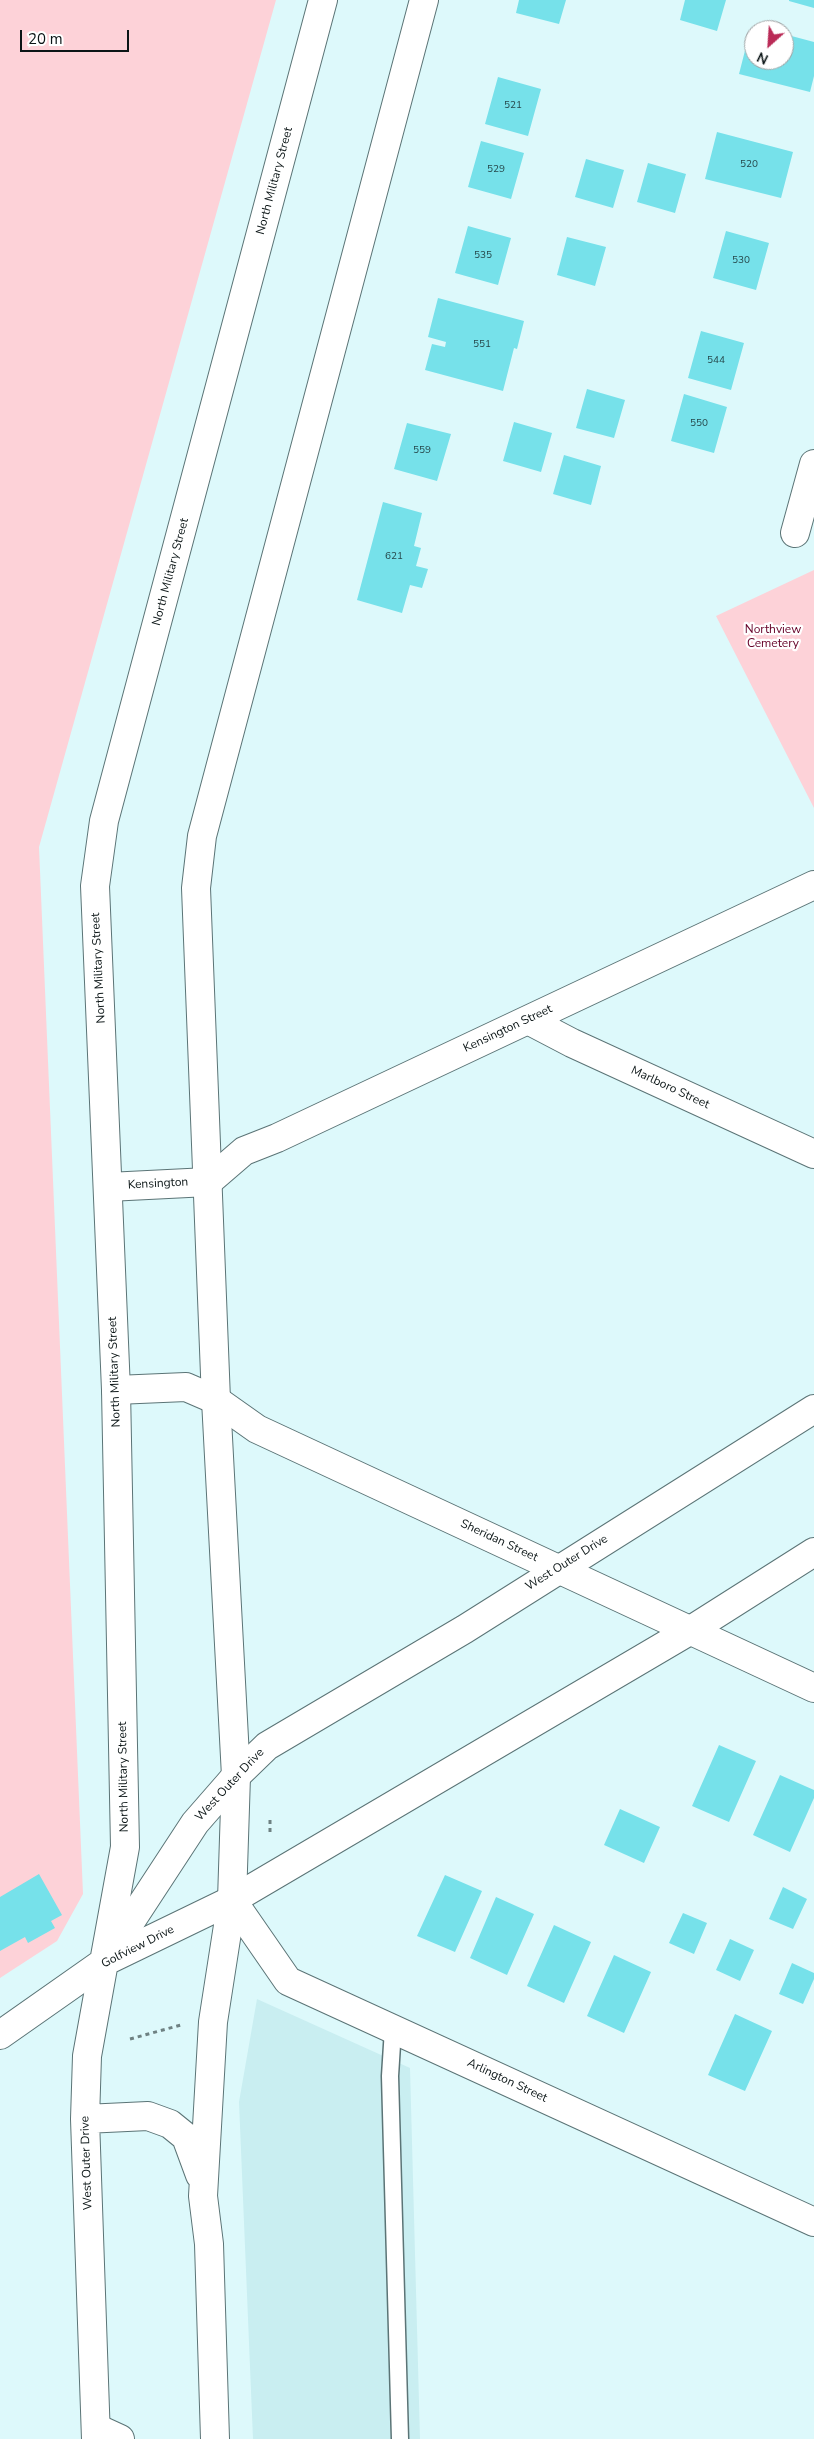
<!DOCTYPE html>
<style>
body{margin:0}
#map{position:relative;width:814px;height:2439px;overflow:hidden;background:#ddf9fb;font-family:"Nunito Sans",sans-serif}
canvas{display:block}
.north{position:absolute;left:744px;top:20px;width:50px;height:50px;box-sizing:border-box;background:#fff;border:1px solid #9da1a2;border-radius:50%;rotate:206deg;font-size:14px;font-weight:700;line-height:20px;text-align:center;color:#0b1516}
.north::after{content:'';display:block;margin:auto;width:18px;height:22px;background:#ba2b57;clip-path:polygon(50% 0,100% 100%,50% 72%,0 100%)}
.scale{position:absolute;left:20px;top:30px;width:109px;height:22px;box-sizing:border-box;border:2px solid #0b1516;border-top:0;padding-left:6px;font-size:15px;line-height:18px;white-space:nowrap;color:#0b1516;-webkit-text-stroke:4px #fff;paint-order:stroke}
</style>
<div id="map">
<canvas width="814" height="2439"></canvas>
<div class="north">N</div>
<div class="scale">20 m</div>
</div>
<script>
const c = document.querySelector('canvas').getContext('2d');
c.lineJoin = 'round';
function fill(path, color) {
  c.fillStyle = color;
  c.fill(path, 'evenodd');
}
function shape(rows) {
  const path = new Path2D();
  for (const r of rows) {
    path.moveTo(r[0], r[1]);
    for (let i = 2; i < r.length; i += 2) path.lineTo(r[i], r[i + 1]);
  }
  return path;
}
function strokePath(path, color, width, dash) {
  c.strokeStyle = color;
  c.lineWidth = width;
  c.lineCap = dash ? 'butt' : 'round';
  c.setLineDash(dash || []);
  c.stroke(path);
}
function drawText(font, color, halo, rows, align = 'center') {
  c.font = font + ' "Nunito Sans",sans-serif';
  c.lineWidth = 4.5;
  c.setLineDash([]);
  c.textBaseline = 'middle';
  c.strokeStyle = halo;
  c.fillStyle = color;
  for (const [text, x, y, turn = 0] of rows) {
    c.save();
    c.translate(x, y);
    c.rotate((+turn || 0) * Math.PI / 180);
    c.textAlign = isNaN(turn) ? turn : align;
    if (halo) c.strokeText(text, 0, 0);
    c.fillText(text, 0, 0);
    c.restore();
  }
}
fill(shape([
 [257,1999,410,2068,420,2439,253,2439,239,2102]
]), '#c9eef1');
fill(shape([
 [0,0,276,0,39,847,83,1894,57,1941,0,1978],
 [814,570,814,808,716,616]
]), '#fdd2d8');
fill(shape([
 [519,0,566,0,559,24,516,13],
 [685,0,726,0,717,31,680,20],
 [789,0,814,0,814,8,789,1],
 [784,34,814,42,814,76,810,92,739,74,749,35,754,36,754,60,784,60],
 [498,77,541,89,528,136,485,124],
 [717,132,793,152,781,198,705,179],
 [481,141,524,153,511,199,468,187],
 [586,159,624,170,613,208,575,197],
 [648,163,686,174,675,213,637,202],
 [468,226,511,238,498,285,455,273],
 [726,231,769,243,756,290,713,278],
 [567,237,606,247,595,286,557,275],
 [438,298,524,321,517,349,514,348,503,391,425,370,432,344,445,347,446,342,428,337],
 [701,331,744,343,731,390,688,378],
 [587,389,625,400,614,438,576,428],
 [684,394,727,407,714,453,671,441],
 [514,422,552,433,541,472,503,461],
 [407,423,451,434,437,481,394,469],
 [564,455,601,466,591,505,553,494],
 [383,502,422,513,414,546,421,548,416,566,428,569,422,588,410,585,402,613,357,600],
 [719,1745,756,1761,729,1822,692,1806],
 [780,1775,814,1790,814,1798,790,1852,753,1835],
 [620,1809,660,1827,644,1863,604,1845],
 [39,1874,62,1915,51,1921,55,1928,28,1943,25,1937,0,1951,0,1897],
 [445,1875,482,1891,455,1952,417,1936],
 [783,1887,807,1899,793,1929,769,1919],
 [496,1897,534,1914,507,1975,470,1958],
 [683,1913,707,1923,694,1954,669,1943],
 [554,1925,591,1942,564,2003,527,1986],
 [730,1939,754,1950,740,1981,716,1970],
 [614,1955,651,1972,624,2033,587,2016],
 [792,1963,814,1973,814,1979,803,2004,779,1994],
 [735,2014,772,2031,745,2091,708,2075]
]), '#76e1ea');
const service = shape([
 [393,2029,390,2076,400,2439]
]);
const minor = shape([
 [795,533,814,464],
 [528,1020,572,1043,814,1154],
 [108,1187,208,1182,244,1151,277,1138,814,885],
 [116,1390,186,1387,216,1400,257,1429,814,1688],
 [232,1900,288,1981,814,2222],
 [96,2428,120,2439]
]);
const tertiary = shape([
 [232,1900,236,1776,216,1400,196,888,202,836,424,0],
 [0,2035,104,1962,125,1847,116,1390,95,886,104,821,323,0]
]);
const secondary = shape([
 [104,1962,232,1900,691,1630,814,1552],
 [85,2119,148,2116,170,2124,186,2137,200,2175],
 [96,2439,85,2119,87,2056,104,1962,195,1823,236,1776,267,1746,465,1629,814,1409],
 [215,2439,209,2244,203,2196,213,2022,232,1900]
]);
strokePath(service, '#5b7476', 19);
strokePath(minor, '#5b7476', 30);
strokePath(tertiary, '#5b7476', 30);
strokePath(secondary, '#5b7476', 30);
strokePath(shape([
 [270,1820,270,1836],
 [130,2039,181,2025]
]), '#6e8182', 3, [4, 4]);
strokePath(service, '#fff', 16);
strokePath(minor, '#fff', 28);
strokePath(tertiary, '#fff', 28);
strokePath(secondary, '#fff', 28);
drawText('10px', '#26484b', null, [
 ["521",513,106],
 ["520",749,165],
 ["529",496,170],
 ["535",483,256],
 ["530",741,261],
 ["551",482,345],
 ["544",716,361],
 ["550",699,424],
 ["559",422,451],
 ["621",394,557]
]);
drawText('12px', '#0b1516', '#fff', [
 ["North Military Street",275,181,-75],
 ["North Military Street",171,572,-75],
 ["North Military Street",99,968,-93],
 ["Kensington Street",508,1029,-25],
 ["Marlboro Street",670,1088,25],
 ["Kensington",158,1184,-3],
 ["North Military Street",115,1372,-92],
 ["Sheridan Street",499,1541,25],
 ["West Outer Drive",567,1563,-32],
 ["North Military Street",124,1777,-91],
 ["West Outer Drive",230,1785,-47],
 ["Golfview Drive",138,1947,-27],
 ["Arlington Street",507,2081,25],
 ["West Outer Drive",87,2163,-92]
]);
drawText('12px', '#650027', '#fff', [
 ["Northview",773,630],
 ["Cemetery",773,644]
]);
</script>
